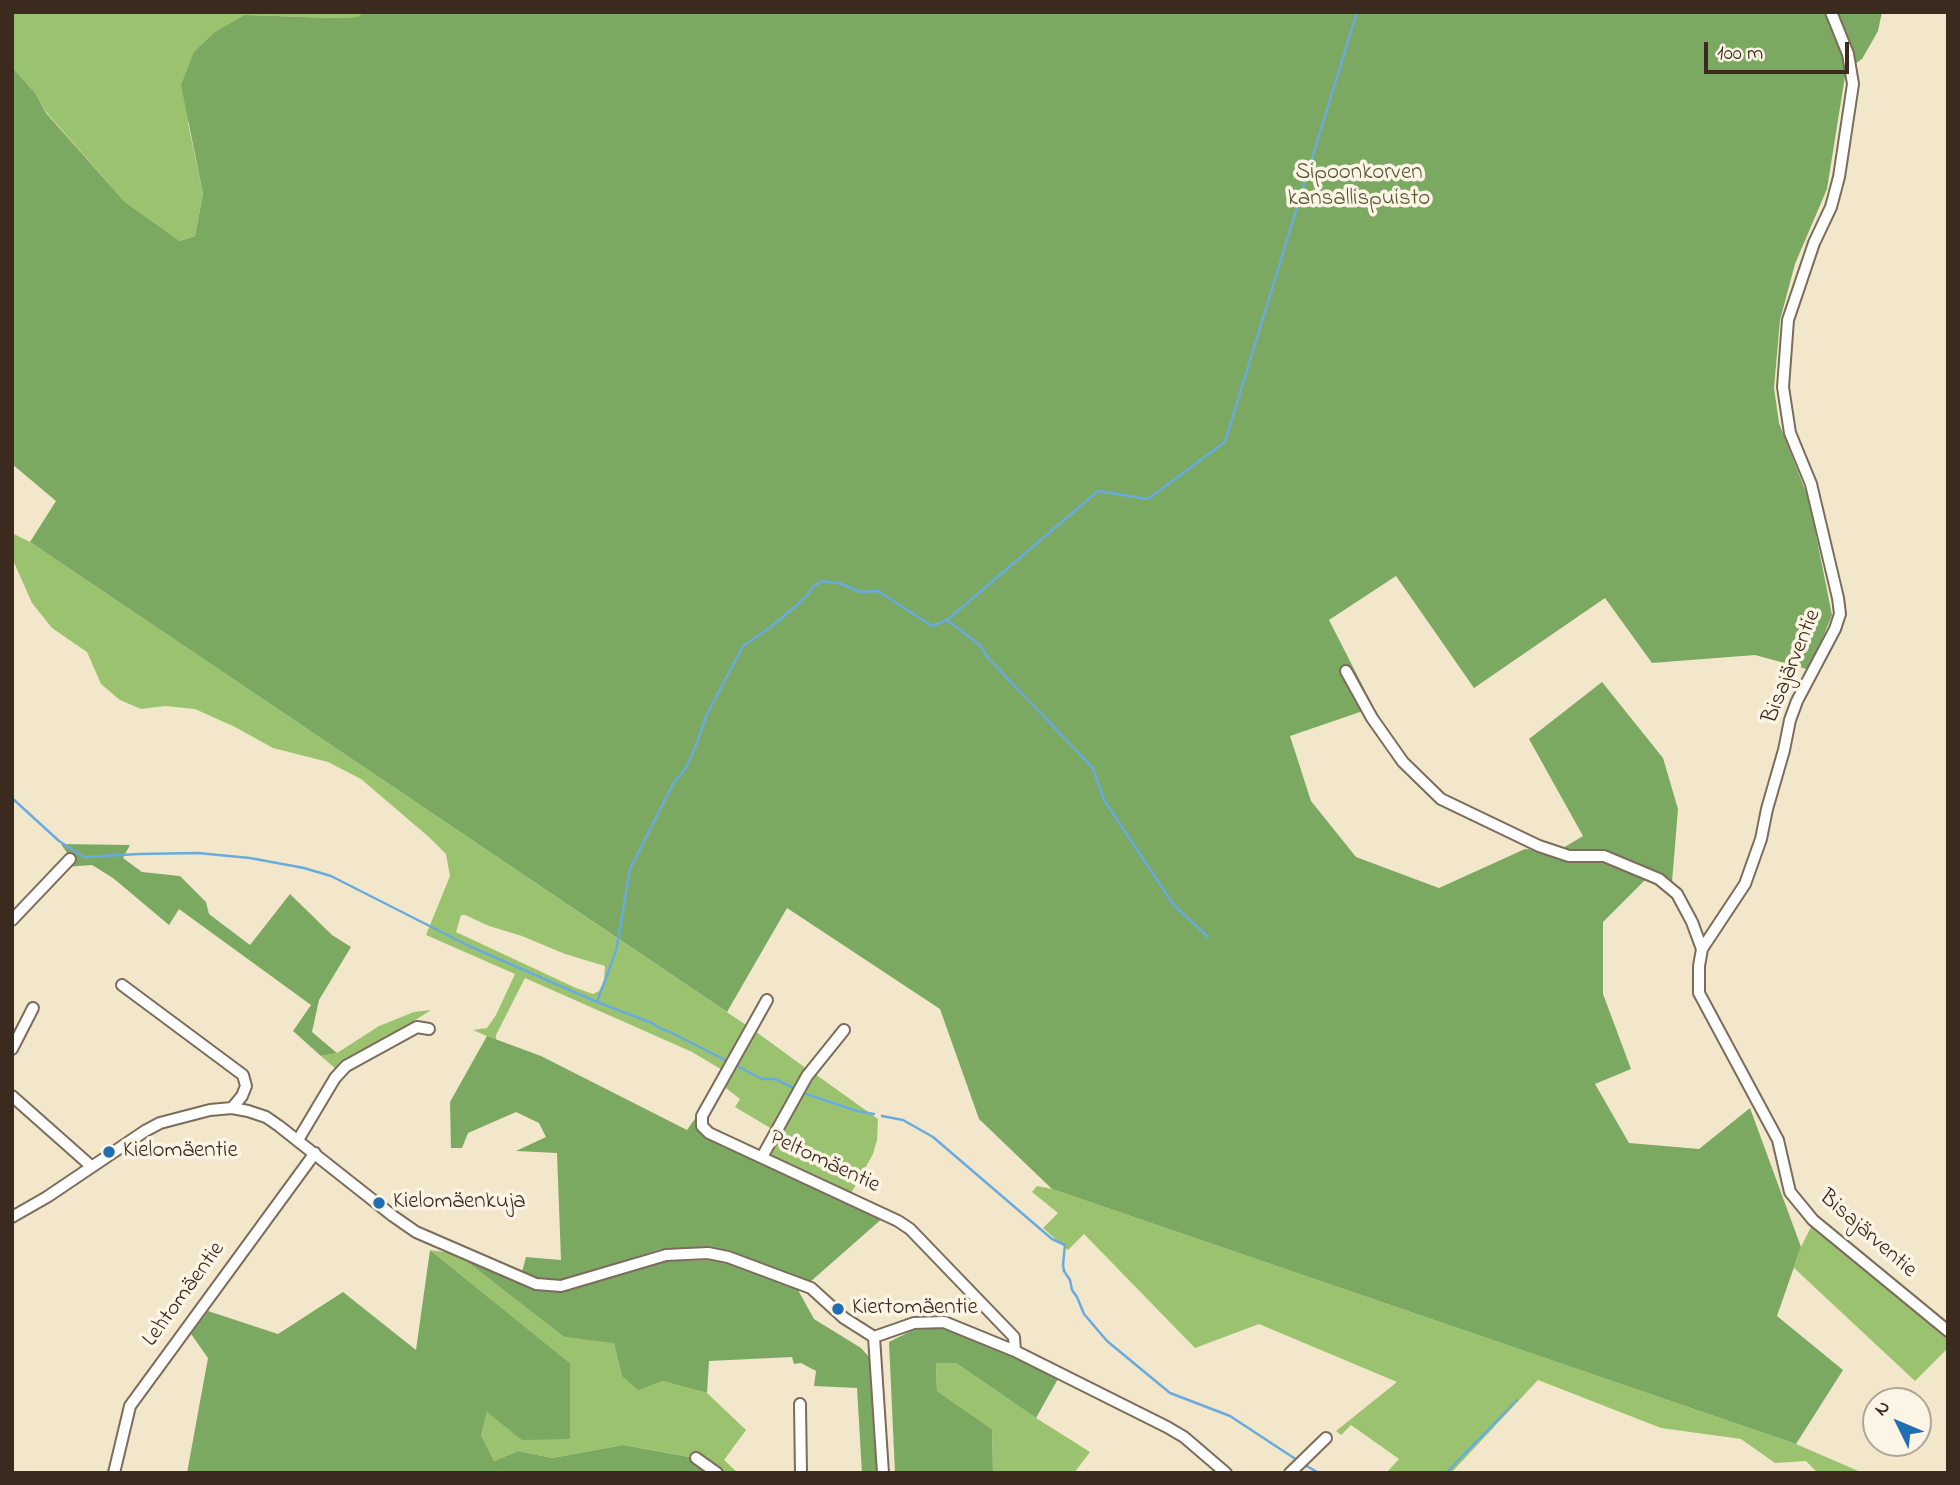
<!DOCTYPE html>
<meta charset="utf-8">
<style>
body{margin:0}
#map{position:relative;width:1960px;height:1485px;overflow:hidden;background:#f2e7cb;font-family:"Indie Flower",sans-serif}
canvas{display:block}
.frame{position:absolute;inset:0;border:14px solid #3b2a1e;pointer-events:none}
.north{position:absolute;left:1862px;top:1387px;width:70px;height:70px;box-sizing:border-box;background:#fcf5e5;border:2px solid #afa495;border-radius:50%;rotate:313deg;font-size:19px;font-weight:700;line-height:28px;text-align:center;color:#3b2a1e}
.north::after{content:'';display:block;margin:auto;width:24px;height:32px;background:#1f6fb2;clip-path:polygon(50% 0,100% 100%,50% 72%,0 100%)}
.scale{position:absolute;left:1704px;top:42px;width:145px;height:32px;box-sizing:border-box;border:4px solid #3b2a1e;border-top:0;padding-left:9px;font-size:21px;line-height:24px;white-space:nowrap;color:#3b2a1e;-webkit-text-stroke:5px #fcf5e5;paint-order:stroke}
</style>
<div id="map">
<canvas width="1960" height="1485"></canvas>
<div class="frame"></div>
<div class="north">N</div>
<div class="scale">100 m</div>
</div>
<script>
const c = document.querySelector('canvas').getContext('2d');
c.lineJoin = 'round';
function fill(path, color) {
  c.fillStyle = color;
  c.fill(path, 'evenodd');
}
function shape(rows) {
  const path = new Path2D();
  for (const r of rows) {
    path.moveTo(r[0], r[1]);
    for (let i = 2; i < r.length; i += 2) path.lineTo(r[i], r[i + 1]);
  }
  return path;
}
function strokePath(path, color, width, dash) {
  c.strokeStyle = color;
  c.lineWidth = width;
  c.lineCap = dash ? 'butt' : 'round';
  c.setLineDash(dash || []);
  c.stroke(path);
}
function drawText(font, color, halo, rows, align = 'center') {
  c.font = font + ' "Indie Flower",sans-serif';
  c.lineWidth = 7;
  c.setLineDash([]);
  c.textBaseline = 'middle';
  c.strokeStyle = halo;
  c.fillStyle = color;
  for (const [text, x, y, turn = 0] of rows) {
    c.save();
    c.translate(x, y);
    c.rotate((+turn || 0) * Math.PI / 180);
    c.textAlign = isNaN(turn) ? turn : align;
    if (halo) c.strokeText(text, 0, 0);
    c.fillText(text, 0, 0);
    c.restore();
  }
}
fill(shape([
 [12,12,364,12,359,17,335,18,245,15,188,123,203,194,195,236,180,241,125,202,46,112,36,94,12,67],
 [12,533,30,542,749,1027,724,1071,692,1052,525,978,496,1035,496,1040,473,1030,487,1028,496,1015,515,974,426,935,450,876,446,854,430,838,361,779,328,762,273,748,235,727,195,709,165,706,141,709,120,700,101,684,87,652,52,628,32,603,12,558],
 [461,915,465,915,489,926,522,936,565,954,605,966,604,981,599,991,593,994,576,988,456,932],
 [431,1010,337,1070,321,1056,337,1053,379,1026,414,1012],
 [755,1031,807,1069,772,1129,735,1107,740,1099,722,1085],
 [815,1074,878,1119,877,1140,873,1154,850,1195,767,1155,810,1078],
 [1037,1186,1052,1189,1796,1444,1863,1473,1818,1473,1806,1461,1775,1463,1741,1439,1661,1428,1538,1380,1451,1473,1386,1473,1399,1459,1351,1425,1341,1435,1336,1431,1397,1382,1259,1324,1195,1348,1084,1234,1068,1250,1043,1228,1058,1213,1032,1192],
 [1811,1227,1948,1337,1948,1348,1915,1381,1794,1268,1801,1247],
 [430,1250,457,1254,564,1337,614,1342,622,1376,662,1381,707,1393,746,1430,724,1460,738,1473,720,1473,696,1458,623,1445,552,1458,518,1451,494,1461,481,1435,487,1411,570,1363],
 [936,1362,956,1363,1036,1418,1090,1452,1074,1473,993,1473,992,1429,937,1391]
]), '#9bc36f');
fill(shape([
 [364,12,1882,12,1878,31,1862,59,1846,70,1827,189,1795,264,1780,320,1774,388,1779,423,1809,500,1832,615,1810,670,1755,655,1652,663,1605,598,1474,688,1396,576,1329,620,1373,706,1363,711,1290,736,1311,801,1356,857,1439,888,1525,849,1558,851,1583,836,1529,739,1602,682,1663,758,1678,809,1672,882,1651,871,1648,877,1603,922,1603,994,1631,1069,1595,1084,1629,1143,1699,1149,1750,1108,1801,1247,1777,1316,1843,1370,1796,1444,1052,1189,979,1119,940,1009,787,908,727,1012,30,542,56,501,12,464,12,67,36,94,46,113,125,202,180,241,195,236,203,194,181,85,194,52,215,32,245,15,335,18,358,17],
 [61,844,130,845,123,858,142,872,180,876,206,902,209,914,250,945,290,894,332,935,351,947,319,1000,312,1032,337,1053,321,1056,293,1031,311,1005,179,909,169,925,113,878,92,865,66,867,69,856],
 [487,1036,541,1056,687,1130,699,1113,699,1128,884,1217,810,1282,707,1250,661,1249,566,1279,552,1281,533,1280,522,1272,526,1257,561,1260,557,1153,516,1151,546,1137,539,1123,516,1112,468,1133,462,1148,451,1148,450,1102],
 [430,1250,570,1363,570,1439,522,1440,487,1412,481,1435,494,1461,518,1451,552,1458,623,1445,695,1458,715,1473,187,1473,208,1358,191,1334,208,1311,278,1334,343,1292,416,1350],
 [457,1254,534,1289,554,1291,666,1261,715,1260,754,1270,798,1290,814,1319,861,1348,869,1357,877,1473,862,1473,857,1388,814,1386,816,1371,801,1363,794,1364,792,1357,709,1361,707,1393,662,1381,638,1390,622,1376,614,1343,564,1337],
 [945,1328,1059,1377,1036,1418,956,1363,936,1363,937,1391,992,1429,993,1473,895,1473,889,1342,913,1330]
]), '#7ca962');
strokePath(shape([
 [947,620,980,645,988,658,1093,768,1104,800,1173,904,1208,937],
 [12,798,59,841,84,857,139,854,198,853,250,858,304,868,331,876,469,946,597,1002,652,1023,661,1029,668,1031,729,1062],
 [597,1002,616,951,630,869,673,784,686,768,697,743,706,716,743,646,772,626,804,599,813,587,822,581,839,583,860,592,878,591,932,626,947,620,1098,491,1148,499,1225,442,1357,12],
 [739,1067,762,1079,775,1079,794,1088],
 [803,1093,857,1111,874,1114],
 [882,1116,903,1120,933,1137,1052,1239,1065,1245,1063,1265,1064,1271,1070,1280,1072,1290,1077,1297,1084,1314,1107,1341,1170,1393,1230,1416,1297,1460],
 [1303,1464,1319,1473],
 [1446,1473,1517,1400]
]), '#69abdd', 2.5);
const minor = shape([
 [1831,12,1848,54,1853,84,1839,177,1831,207,1814,243,1788,320,1783,387,1790,433,1811,484,1838,598,1840,614,1835,629,1797,701,1790,720,1784,750,1767,809,1761,839,1745,884,1702,949,1699,966,1699,993,1778,1140,1790,1192,1813,1220,1948,1331],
 [1346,671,1372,718,1403,762,1441,799,1539,846,1569,856,1604,856,1659,879,1677,894,1692,922,1702,949],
 [12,920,70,859],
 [122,985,243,1075,246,1086,242,1096,232,1108],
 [767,1000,702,1116,702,1126,709,1133,898,1221,910,1229,1014,1337,1015,1351],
 [12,1049,33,1008],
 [12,1096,91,1166],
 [298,1140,335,1078,346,1066,417,1027,429,1029],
 [762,1157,807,1076,844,1030],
 [12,1217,47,1197,145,1131,160,1123,210,1110,232,1108,248,1111,266,1117,279,1126,393,1216,416,1232,536,1284,561,1286,666,1255,708,1253,728,1257,811,1288,844,1318,874,1337,914,1323,944,1322,1015,1351,1167,1427,1184,1437,1226,1473],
 [874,1337,883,1473],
 [800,1404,801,1473],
 [696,1458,717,1473],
 [114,1473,130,1406,315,1153],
 [1290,1473,1326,1438]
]);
strokePath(minor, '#7b6c5b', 14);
strokePath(minor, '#fff', 10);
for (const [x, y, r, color] of [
 [109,1152,7,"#1f6fb2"],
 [379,1203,7,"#1f6fb2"],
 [838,1309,7,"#1f6fb2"]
]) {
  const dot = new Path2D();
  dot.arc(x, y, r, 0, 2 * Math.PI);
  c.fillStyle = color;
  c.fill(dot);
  strokePath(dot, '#fcf5e5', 2.5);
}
drawText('23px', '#585836', '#fcf5e5', [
 ["Sipoonkorven",1359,174],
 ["kansallispuisto",1359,200]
]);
drawText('23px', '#3b2a1e', '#fcf5e5', [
 ["Bisajärventie",1793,667,-68],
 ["Peltomäentie",824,1163,25],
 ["Bisajärventie",1867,1235,41],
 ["Lehtomäentie",185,1295,-54]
]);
drawText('23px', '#3b2a1e', '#fcf5e5', [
 ["Kielomäentie",123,1152],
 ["Kielomäenkuja",393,1203],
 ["Kiertomäentie",852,1309]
], 'left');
</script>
